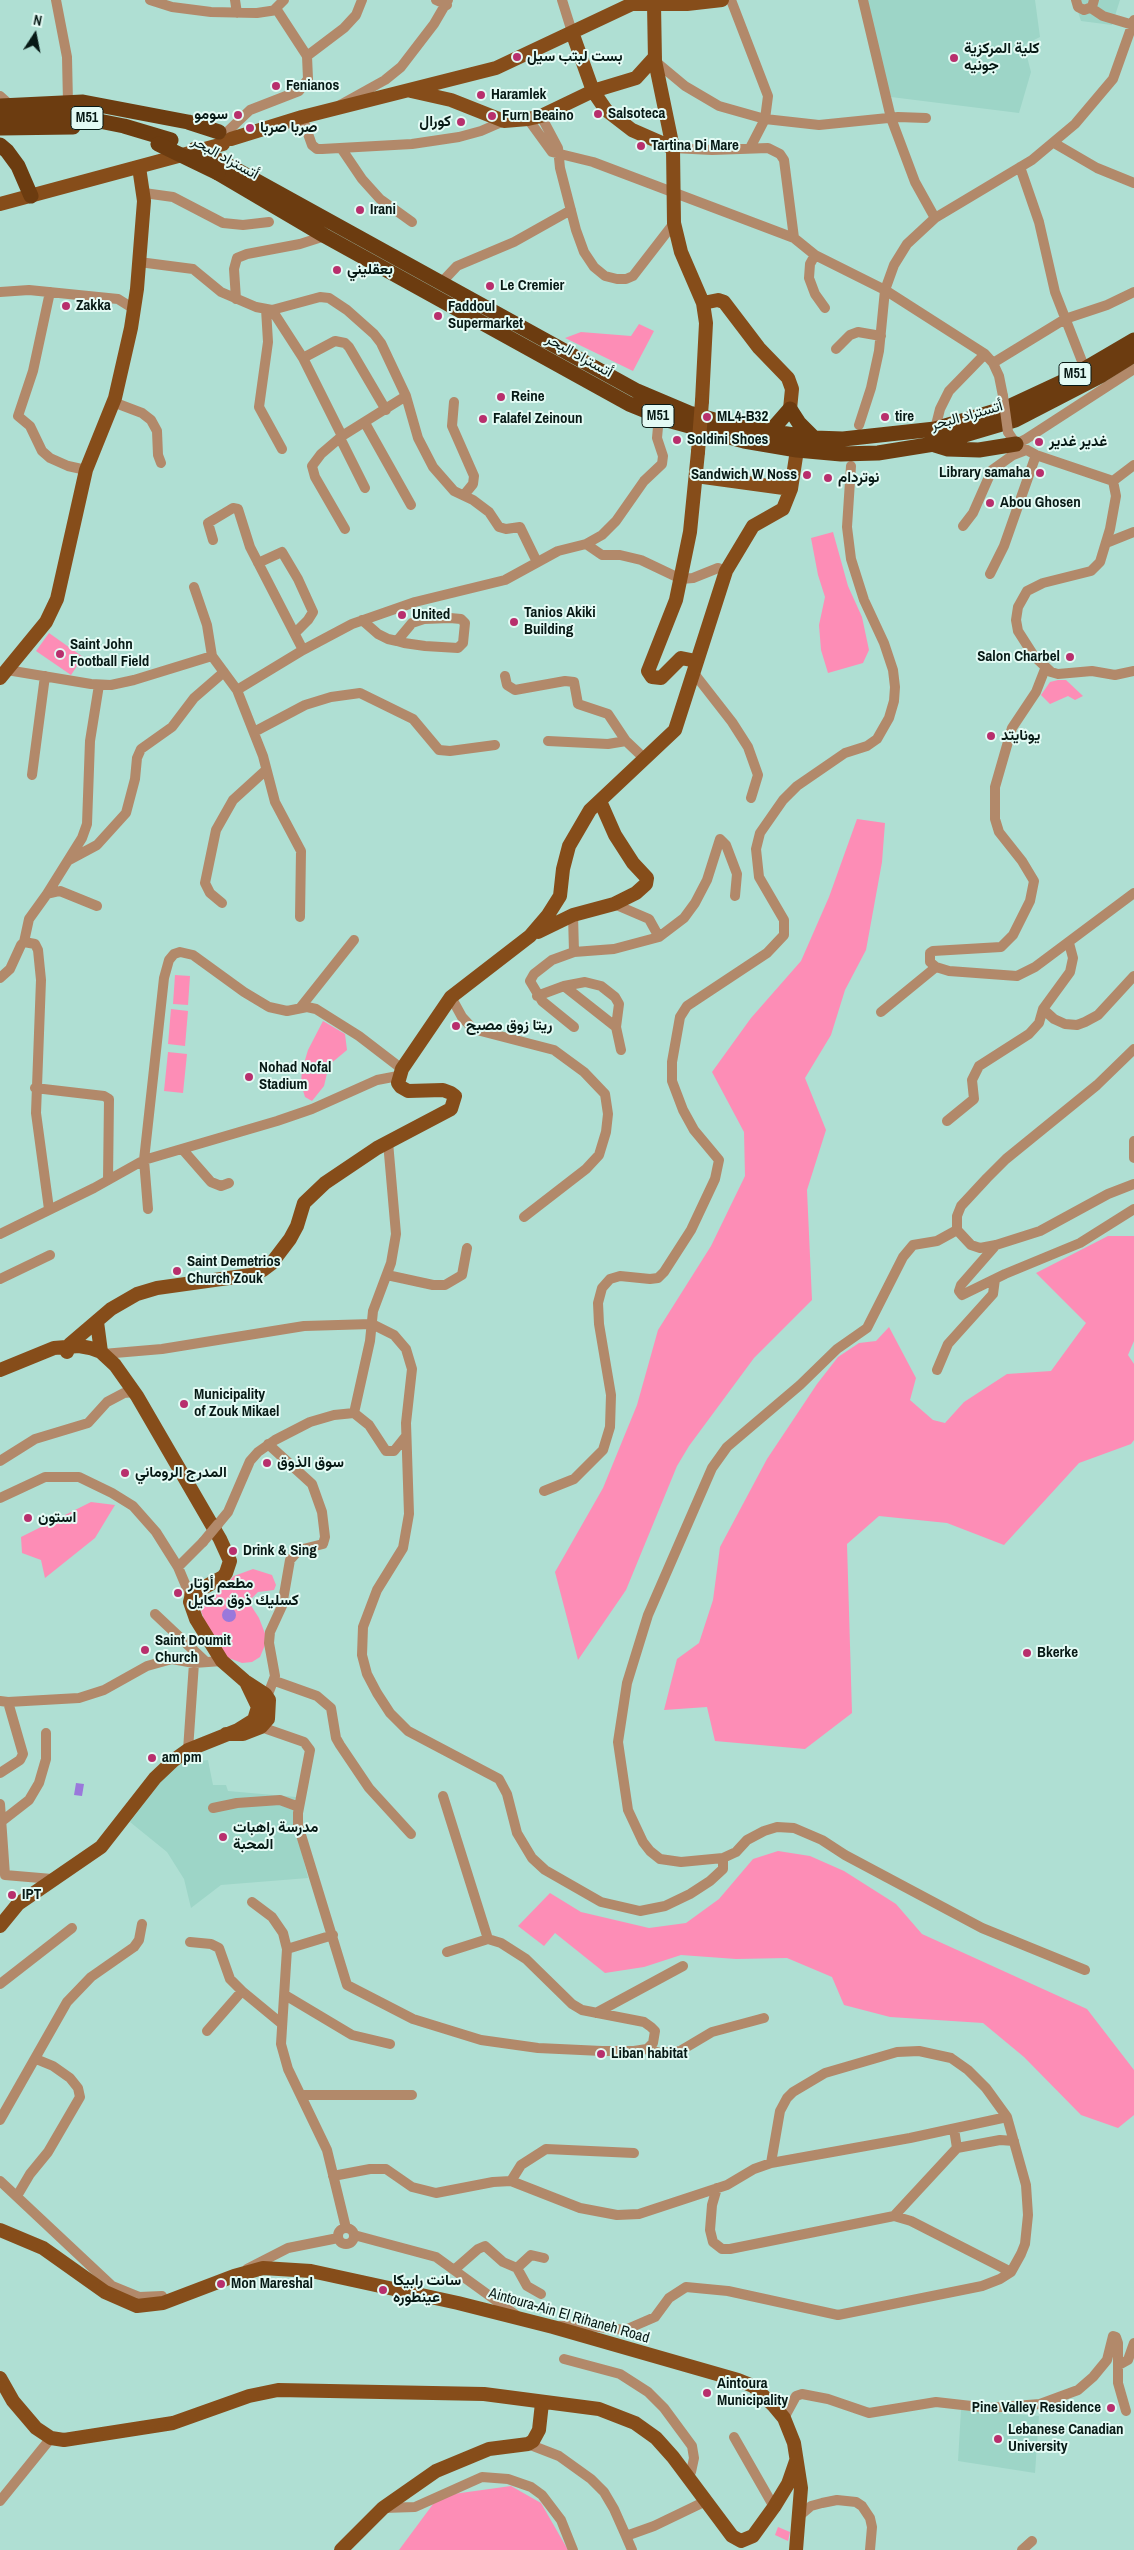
<!DOCTYPE html>
<meta charset="utf-8">
<style>
body{margin:0}
#map{position:relative;width:1134px;height:2550px;overflow:hidden;background:#afdfd3;font-family:"Archivo Narrow",sans-serif}
canvas{display:block}
.north{position:absolute;left:10px;top:10px;width:50px;height:50px;-webkit-text-stroke:4px #e3faf4;paint-order:stroke;rotate:11deg;font-size:14px;font-weight:700;line-height:20px;text-align:center;color:#071915}
.north::after{content:'';display:block;margin:auto;width:18px;height:22px;background:#071915;clip-path:polygon(50% 0,100% 100%,50% 72%,0 100%)}
</style>
<div id="map">
<canvas width="1134" height="2550"></canvas>
<div class="north">N</div>
</div>
<script>
const c = document.querySelector('canvas').getContext('2d');
c.lineJoin = 'round';
function fill(path, color) {
  c.fillStyle = color;
  c.fill(path, 'evenodd');
}
function shape(rows) {
  const path = new Path2D();
  for (const r of rows) {
    if (r.length === 3) {
      path.moveTo(r[0] + r[2], r[1]);
      path.arc(r[0], r[1], r[2], 0, 2 * Math.PI);
      continue;
    }
    path.moveTo(r[0], r[1]);
    for (let i = 2; i < r.length; i += 2) path.lineTo(r[i], r[i + 1]);
  }
  return path;
}
function strokePath(path, color, width, dash) {
  c.strokeStyle = color;
  c.lineWidth = width;
  c.lineCap = dash ? 'butt' : 'round';
  c.setLineDash(dash || []);
  c.stroke(path);
}
function drawText(font, color, halo, rows, align = 'center') {
  c.font = font + ' "Archivo Narrow",Vazirmatn,sans-serif';
  c.lineWidth = 4;
  c.setLineDash([]);
  c.textBaseline = 'middle';
  c.strokeStyle = halo;
  c.fillStyle = color;
  for (const [text, x, y, turn = 0] of rows) {
    c.save();
    c.translate(x, y);
    c.rotate((+turn || 0) * Math.PI / 180);
    c.textAlign = isNaN(turn) ? turn : align;
    if (halo) c.strokeText(text, 0, 0);
    c.fillText(text, 0, 0);
    c.restore();
  }
}
fill(shape([
 [864,0,1035,0,1040,37,1024,45,1031,72,1019,113,891,97],
 [1074,0,1120,0,1112,25,1081,21],
 [208,1760,213,1785,226,1785,228,1791,296,1797,293,1817,308,1878,221,1885,191,1908,184,1879,167,1852,130,1822,166,1774,180,1764],
 [961,2410,1039,2416,1035,2473,958,2461]
]), '#9dd5c7');
fill(shape([
 [639,324,654,331,633,371,565,338,581,332,631,336],
 [833,532,848,586,862,617,869,650,863,663,828,673,821,650,819,625,825,597,818,575,811,538],
 [49,633,83,657,71,675,36,651],
 [1058,680,1066,680,1083,696,1075,700,1068,696,1050,704,1041,695,1050,682],
 [857,819,885,823,882,862,866,950,845,990,831,1035,805,1078,826,1130,807,1190,812,1300,754,1358,689,1446,677,1466,626,1590,578,1660,555,1572,603,1488,637,1405,658,1330,711,1246,745,1176,744,1132,712,1072,751,1018,801,961,829,897],
 [175,975,190,976,188,1005,173,1004],
 [171,1009,188,1011,185,1046,168,1044],
 [323,1021,345,1034,347,1050,329,1065,324,1086,312,1101,305,1097,301,1084,302,1070,308,1050],
 [168,1052,187,1054,183,1093,164,1091],
 [1108,1236,1134,1236,1134,1341,1128,1355,1134,1364,1134,1440,1131,1444,1079,1463,1004,1545,947,1523,879,1516,847,1544,852,1713,805,1749,715,1741,707,1707,664,1710,677,1659,699,1643,713,1600,720,1547,767,1459,817,1384,838,1357,859,1343,876,1341,889,1327,916,1378,910,1400,933,1420,945,1423,964,1402,1007,1374,1051,1371,1086,1323,1036,1273],
 [91,1502,115,1505,95,1538,45,1578,41,1560,22,1553,21,1537],
 [253,1569,272,1575,276,1585,274,1590,258,1592,251,1599,250,1604,259,1618,266,1636,265,1645,260,1657,252,1662,242,1663,226,1657,208,1631,199,1605,214,1596,234,1576],
 [778,1851,810,1856,844,1871,896,1904,922,1934,1087,2009,1134,2070,1134,2115,1118,2128,1081,2115,1024,2057,983,2023,890,2017,844,2005,832,1977,787,1958,736,1959,681,1955,644,1967,605,1973,555,1933,544,1946,518,1926,550,1893,581,1912,649,1928,686,1923,719,1899,753,1859],
 [511,2486,541,2503,568,2550,399,2550,439,2496],
 [778,2527,790,2532,788,2541,775,2535]
]), '#fd8db6');
fill(shape([
 [229,1615,7],
 [76,1783,84,1784,82,1796,74,1795]
]), '#9a78db');
strokePath(shape([
 [56,0,67,57,68,103],
 [150,0,172,7,211,12,257,13,277,10,307,56],
 [235,0,237,13],
 [436,0,447,5],
 [562,0,572,32],
 [731,0,768,96,765,119,750,148],
 [863,0,891,118,915,182,935,218],
 [1076,0,1078,7,1084,10,1092,7,1094,0],
 [1091,8,1103,16,1133,25],
 [275,9,284,0],
 [655,61,685,86,719,106,765,119,819,125,898,117,926,118],
 [0,96,10,105],
 [340,105,385,80,401,67,434,24,448,0],
 [541,116,558,148,560,168,576,230,584,252,594,267,605,276,617,279,626,279,633,276,674,223],
 [302,117,312,145,317,149,322,149,412,144,459,137,481,131,504,121],
 [528,119,552,152,593,162,794,238,815,255,885,290,985,354,993,363,999,376,1003,396],
 [228,131,250,110,299,91,308,79,307,56,344,28,356,15,362,0],
 [1054,143,1097,168,1134,183],
 [341,148,362,179,380,199,412,222],
 [673,148,712,150,768,148,780,154,784,160,794,238],
 [1020,167,1039,222,1055,292,1085,369],
 [144,193,173,197,223,223,243,225,269,222],
 [815,255,810,264,809,278,815,294,825,308],
 [139,262,193,269,221,292,256,307,272,310,320,297,329,298,347,310,374,334,381,343,406,396,418,438,433,467,454,491,473,500,489,512,499,527,506,529,520,527,537,562],
 [441,283,457,266,514,242,571,210],
 [0,292,29,290,118,299,134,309],
 [50,292,33,371,18,416,30,426,42,451,50,458,68,466,86,470],
 [236,299,234,269,237,258,247,254,300,244,325,236],
 [266,309,268,342,259,407,282,449],
 [272,310,303,358,342,436,406,396],
 [836,349,850,335,858,332,881,336],
 [303,358,335,341,345,343,349,347,386,410],
 [993,363,1065,319,1107,305,1134,292],
 [113,402,142,413,151,420,157,431,158,455,161,463],
 [454,402,452,426,474,476,473,484,464,495],
 [365,423,411,505],
 [859,425,871,388,879,351,885,290,894,265,907,244,935,218,1032,160,1075,124,1113,79,1134,20],
 [935,429,940,409,949,391,985,354],
 [1008,432,1016,444,1036,455,1113,481,1116,496,1110,529,1100,562,1091,571,1043,583,1027,591,1018,607,1016,620,1018,631,1034,656,1051,672,1058,674,1092,671,1115,675,1134,671],
 [342,436,321,454,312,466,315,477,345,529],
 [340,438,365,488],
 [1016,444,1026,439,1134,369],
 [1113,481,1134,465],
 [963,526,973,513,992,470,1013,455,1026,450],
 [213,540,208,523,233,508,238,509,250,547,303,650],
 [1106,543,1134,532],
 [586,544,602,555,620,555,641,560,681,579,693,578,718,568,726,571],
 [258,563,282,552,298,579,313,612,308,620,295,633],
 [990,574,1004,546,1036,455],
 [194,587,207,625,212,656],
 [362,620,378,634,388,639,397,641,404,643,425,646,458,648,463,643,465,623,461,619,450,618,424,619,412,623,397,641],
 [1045,669,1036,692,1012,728,995,787,995,819,999,832,1022,861,1034,881,1030,901,1013,935,1001,947,933,951,930,953,930,962,936,967,949,971,1017,976,1035,967,1134,893],
 [7,670,91,684,111,685,134,680,212,656,237,690,303,650,352,624,415,602,505,580,558,551,586,544,602,535,616,521,644,481,662,464,663,456,657,438,659,416],
 [693,672,732,722,748,747,758,775,751,798],
 [505,676,507,685,515,690,565,681,574,682,578,704,608,714,626,741,645,759],
 [237,690,263,756,275,802,301,851,300,917],
 [254,732,305,705,331,697,360,693,413,719,439,750,450,751,495,745],
 [548,741,608,744,626,741],
 [32,775,45,676],
 [69,860,97,845,126,813,135,779,137,758,141,749,172,727,194,698,224,672],
 [47,894,82,838,87,824,90,741,99,685],
 [222,903,210,893,205,883,216,830,233,800,266,770],
 [614,904,649,919,659,937],
 [573,915,574,952,614,949,659,937,684,918,695,903,707,880,720,839,726,845,737,874,735,896],
 [24,942,29,919,47,894,60,891,97,906],
 [0,978,10,969,21,945,24,942,35,944,38,950,41,980,36,1113,49,1209],
 [564,986,616,1027],
 [537,996,564,986,585,982,601,986,615,997,619,1004,616,1027,621,1050],
 [451,997,462,1017,473,1029,554,1050,584,1072,605,1094,608,1114,606,1132,599,1155,586,1169,524,1217],
 [300,1008,354,940],
 [1043,1009,1054,1019,1065,1024,1077,1025,1085,1022,1098,1015,1134,976],
 [881,1012,936,967],
 [574,1027,542,1001,530,981,534,974,552,960,574,952],
 [1134,1049,1097,1085,1006,1159,987,1178,961,1206,957,1216,957,1230,971,1245,980,1248,996,1245,1040,1231,1108,1194,1134,1184],
 [35,1088,104,1096,109,1099,108,1180],
 [947,1121,974,1099,972,1080,979,1066,1029,1034,1039,1023,1043,1009,1070,972,1073,958,1069,943],
 [1134,1141,1134,1158],
 [183,1150,211,1182,221,1186,229,1183],
 [148,1209,144,1160,164,978,169,960,174,954,180,952,193,955,244,992,269,1007,287,1011,307,1007,316,1009,359,1036,402,1069],
 [957,1230,937,1241,913,1245,903,1257,867,1328,837,1349,800,1385,727,1447,712,1468,648,1615,627,1683,618,1742,628,1810,643,1842,650,1851,660,1859,681,1862,723,1858,736,1852,747,1840,764,1831,777,1827,794,1828,822,1840,845,1855,982,1928,1085,1970],
 [0,1234,94,1188,144,1160,277,1121,312,1109,377,1080,398,1076],
 [996,1245,961,1285,959,1291,962,1295,1005,1274,1080,1243,1134,1209],
 [387,1275,433,1285,445,1285,462,1275,467,1248],
 [0,1279,50,1255],
 [103,1354,162,1349,304,1326,372,1324,394,1335,406,1349,412,1369,406,1423,409,1514,403,1548,377,1590,363,1627,362,1655,367,1674,377,1693,390,1713,408,1731,499,1779,507,1794,517,1833,532,1858,545,1870,601,1902,640,1911,665,1906,690,1894,710,1881,723,1869,723,1858],
 [937,1370,948,1344,993,1294,995,1279],
 [354,1413,369,1425,386,1451,394,1451,406,1436],
 [0,1461,35,1439,88,1423,107,1402,124,1393,134,1392],
 [544,1491,574,1479,603,1450,610,1427,611,1395,599,1324,598,1303,602,1288,610,1279,620,1276,650,1279,658,1278,664,1272,691,1230,715,1179,719,1160,694,1130,683,1110,672,1081,672,1062,680,1017,687,1006,767,953,784,935,784,920,759,877,756,849,760,833,783,800,797,786,845,753,867,746,877,739,889,718,894,701,895,687,893,670,884,643,864,600,851,559,847,527,851,466],
 [0,1498,45,1477,79,1477,112,1493,133,1506,156,1532,178,1567,191,1598],
 [218,1524,228,1512,250,1461,258,1452,275,1440,310,1422,334,1415,354,1413,370,1341,373,1311,391,1263,396,1234,388,1142],
 [178,1567,203,1542],
 [155,1614,206,1662],
 [275,1681,317,1696,331,1708,336,1738,340,1745,369,1788,411,1834],
 [267,1697,275,1676,269,1643,270,1632,282,1606,290,1560,299,1550,323,1544,325,1537,322,1512,312,1484,268,1444],
 [0,1701,8,1702,23,1754,20,1760,0,1773],
 [8,1702,79,1698,104,1690,147,1666,172,1659,194,1663,222,1661],
 [256,1723,261,1727,304,1742,310,1750,298,1813,298,1825,347,1985,413,2019,481,2040,538,2048,602,2051,634,2051,647,2049,653,2043,655,2031,651,2027,644,2022,582,2010,572,2004,526,1959,501,1943,488,1939,447,1952],
 [188,1750,194,1663],
 [443,1796,488,1939],
 [0,1804,5,1875,52,1879],
 [213,1808,237,1803,280,1800,299,1807],
 [2,1821,29,1800,39,1783,46,1759,46,1733],
 [252,1902,272,1917,283,1933,287,1949],
 [333,1935,287,1949,281,2044,288,2069,327,2150,346,2228],
 [190,1942,211,1944,219,1948,230,1979,242,1991],
 [0,1984,72,1928],
 [285,1995,352,2035,390,2044],
 [596,2013,683,1966],
 [207,2031,242,1991,282,2024],
 [647,2049,660,2053,680,2051,712,2032,764,2018],
 [301,2095,412,2095],
 [0,2120,67,2002,91,1977,134,1947,139,1940,142,1924],
 [957,2148,1000,2140,1014,2141],
 [771,2163,780,2111,787,2098,793,2092,825,2073,897,2052,919,2051,951,2058,968,2070,986,2088,1007,2117],
 [333,2176,370,2169,386,2169,412,2187,436,2193,493,2182,511,2181,580,2208,617,2215,639,2214,727,2185,754,2169,771,2163,910,2138,1007,2117,1026,2185,1028,2215,1025,2244,1021,2254,1011,2272,1000,2279,982,2286,838,2315,728,2291,686,2287,669,2298,655,2317,625,2330,581,2325,560,2326],
 [0,2181,112,2286,139,2297,162,2296],
 [511,2181,521,2165,546,2149,634,2153],
 [717,2188,712,2205,710,2230,713,2242,722,2249,730,2249,894,2216,911,2221,1011,2272],
 [17,2196,30,2174,48,2152,80,2097,78,2088,70,2078,53,2066,36,2059],
 [894,2216,957,2148,954,2129],
 [346,2236,8],
 [354,2235,436,2257,516,2315],
 [517,2268,531,2255,544,2258],
 [247,2269,288,2248,338,2238],
 [454,2270,478,2249,485,2246,503,2262,517,2268,527,2286,541,2294],
 [564,2359,620,2374,648,2392,664,2408,692,2446,694,2458,691,2472,687,2476],
 [1119,2365,1128,2360,1134,2343],
 [784,2418,796,2396,802,2394,828,2399,869,2413,936,2402,989,2408,1040,2404,1078,2390,1093,2377,1107,2360,1113,2336,1116,2337,1118,2343,1118,2383,1126,2411],
 [734,2437,774,2507],
 [528,2444,559,2456,591,2479,604,2492,614,2509,626,2536,654,2526,706,2501],
 [0,2501,51,2438],
 [383,2508,415,2507,482,2477,508,2479,531,2487,542,2495,561,2520,573,2550],
 [797,2518,811,2506,822,2503,837,2500,856,2502,862,2506,870,2518,872,2527,870,2550],
 [626,2536,632,2550],
 [1022,2550,1032,2541]
]), '#b2896a', 10);
strokePath(shape([
 [652,0,654,4,655,61,673,148,674,223,681,252,703,303,706,323,702,401],
 [572,32,593,91,606,110,632,130,673,148],
 [411,91,451,100,504,121,528,119,541,116,593,91,636,78,655,57],
 [231,139,302,117,496,68,632,4,687,4,722,0],
 [0,204,223,144],
 [703,303,718,300,724,302,759,348,788,378,792,389,790,409],
 [696,476,791,489],
 [696,661,681,658,661,678,652,677,648,671,676,600,690,532,698,452],
 [0,678,46,622,57,599,86,470,115,398,131,328,137,289,144,201,139,167],
 [538,932,573,915,614,904,636,893,646,884,647,878,633,863,615,835,600,801],
 [97,1322,101,1352],
 [67,1352,70,1344,111,1309,137,1294,157,1288,250,1275,263,1270,271,1264,290,1239,297,1226,304,1203,325,1183,377,1148,451,1109,455,1096,451,1093,443,1090,408,1091,401,1087,398,1083,402,1069,451,997,530,936,548,915,560,896,563,869,569,846,590,810,675,730,726,571,753,526,783,509,791,489,797,450],
 [0,1370,54,1348,79,1346,90,1348,101,1352,115,1365,137,1396,220,1539,230,1561,226,1573,223,1577,192,1594,190,1602,196,1619,222,1661,245,1681,265,1694,269,1700,268,1719,261,1727,243,1734,226,1734],
 [0,1926,18,1904,101,1847,155,1778,174,1760,188,1750,238,1730,254,1720,258,1707,246,1682],
 [0,2230,43,2248,105,2292,137,2306,163,2303,234,2276,263,2268,311,2271,458,2303,553,2327,738,2380,753,2386,774,2406,784,2418,794,2443,801,2488,796,2550],
 [0,2378,13,2401,36,2428,51,2438,64,2440,173,2423,249,2396,278,2390,484,2394,599,2409,635,2423,656,2438,673,2457,732,2536,741,2541,753,2536,774,2507,788,2484,796,2461],
 [341,2550,383,2508,436,2471,489,2449,528,2444,533,2441,539,2430,542,2403]
]), '#864d1a', 14);
strokePath(shape([
 [0,106,83,102,188,122,219,132],
 [0,116,47,114,79,117,124,126,171,140],
 [0,128,73,127],
 [0,145,7,151,18,166,31,196],
 [226,164,637,391,689,413,740,427,814,438,843,439,935,429,1006,408,1064,381,1134,340],
 [218,173,325,236,629,404,671,421,744,441,797,450,841,454,878,453,934,444,1015,420,1102,375,1134,355],
 [769,433,790,409,799,423,814,438],
 [935,445,948,449,979,450,1016,444]
]), '#6c3c10', 15);
strokePath(shape([
 [1003,396,1008,432],
 [203,1542,218,1524]
]), '#b2896a', 10);
strokePath(shape([
 [698,452,702,401]
]), '#864d1a', 14);
strokePath(shape([
 [158,144,218,173],
 [195,149,226,164]
]), '#6c3c10', 15);
for (const [x, y, r, color] of [
 [517,57,5,"#b82f6d"],
 [954,58,5,"#b82f6d"],
 [276,86,5,"#b82f6d"],
 [481,95,5,"#b82f6d"],
 [598,114,5,"#b82f6d"],
 [238,115,5,"#b82f6d"],
 [492,116,5,"#b82f6d"],
 [461,122,5,"#b82f6d"],
 [250,128,5,"#b82f6d"],
 [641,146,5,"#b82f6d"],
 [360,210,5,"#b82f6d"],
 [337,270,5,"#b82f6d"],
 [490,286,5,"#b82f6d"],
 [66,306,5,"#b82f6d"],
 [438,316,5,"#b82f6d"],
 [501,397,5,"#b82f6d"],
 [707,417,5,"#b82f6d"],
 [885,417,5,"#b82f6d"],
 [483,419,5,"#b82f6d"],
 [677,440,5,"#b82f6d"],
 [1039,442,5,"#b82f6d"],
 [1040,473,5,"#b82f6d"],
 [807,475,5,"#b82f6d"],
 [828,478,5,"#b82f6d"],
 [990,503,5,"#b82f6d"],
 [402,615,5,"#b82f6d"],
 [514,622,5,"#b82f6d"],
 [60,654,5,"#b82f6d"],
 [1070,657,5,"#b82f6d"],
 [991,736,5,"#b82f6d"],
 [456,1026,5,"#b82f6d"],
 [249,1077,5,"#b82f6d"],
 [177,1271,5,"#b82f6d"],
 [184,1404,5,"#b82f6d"],
 [267,1463,5,"#b82f6d"],
 [125,1473,5,"#b82f6d"],
 [28,1518,5,"#b82f6d"],
 [233,1551,5,"#b82f6d"],
 [178,1593,5,"#b82f6d"],
 [145,1650,5,"#b82f6d"],
 [1027,1653,5,"#b82f6d"],
 [152,1758,5,"#b82f6d"],
 [223,1837,5,"#b82f6d"],
 [12,1895,5,"#b82f6d"],
 [601,2054,5,"#b82f6d"],
 [221,2284,5,"#b82f6d"],
 [383,2290,5,"#b82f6d"],
 [707,2393,5,"#b82f6d"],
 [1111,2408,5,"#b82f6d"],
 [998,2439,5,"#b82f6d"]
]) {
  const dot = new Path2D();
  dot.arc(x, y, r, 0, 2 * Math.PI);
  c.fillStyle = color;
  c.fill(dot);
  strokePath(dot, '#e3faf4', 2);
}
for (const [x, y, w] of [
 [87,118,32],
 [1075,374,32],
 [658,416,32]
]) {
  const box = new Path2D();
  box.roundRect(x - w / 2, y - 11.5, w, 23, 4);
  c.fillStyle = '#e3faf4';
  c.fill(box);
  strokePath(box, '#071915', 1);
}
drawText('bold 14px', '#071915', null, [
 ["M51",87,118],
 ["M51",1075,374],
 ["M51",658,416]
]);
drawText('bold 15px', '#071915', '#e3faf4', [
 ["كلية المركزية",964,49],
 ["جونيه",964,66],
 ["بست لبتب سيل",527,57],
 ["Fenianos",286,86],
 ["Haramlek",491,95],
 ["Salsoteca",608,114],
 ["سومو",228,115,"right"],
 ["Furn Beaino",502,116],
 ["كورال",451,122,"right"],
 ["صربا صربا",260,128],
 ["Tartina Di Mare",651,146],
 ["Irani",370,210],
 ["بعقليني",347,270],
 ["Le Cremier",500,286],
 ["Zakka",76,306],
 ["Faddoul",448,307],
 ["Supermarket",448,324],
 ["Reine",511,397],
 ["ML4-B32",717,417],
 ["tire",895,417],
 ["Falafel Zeinoun",493,419],
 ["Soldini Shoes",687,440],
 ["غدير غدير",1049,442],
 ["Library samaha",1030,473,"right"],
 ["Sandwich W Noss",797,475,"right"],
 ["نوتردام",838,478],
 ["Abou Ghosen",1000,503],
 ["Tanios Akiki",524,613],
 ["Building",524,630],
 ["United",412,615],
 ["Saint John",70,645],
 ["Football Field",70,662],
 ["Salon Charbel",1060,657,"right"],
 ["يونايتد",1001,736],
 ["ريتا زوق مصبح",466,1026],
 ["Nohad Nofal",259,1068],
 ["Stadium",259,1085],
 ["Saint Demetrios",187,1262],
 ["Church Zouk",187,1279],
 ["Municipality",194,1395],
 ["of Zouk Mikael",194,1412],
 ["سوق الذوق",277,1463],
 ["المدرج الروماني",135,1473],
 ["استون",38,1518],
 ["Drink & Sing",243,1551],
 ["مطعم أوتار",188,1584],
 ["كسليك ذوق مكايل",188,1601],
 ["Saint Doumit",155,1641],
 ["Church",155,1658],
 ["Bkerke",1037,1653],
 ["am pm",162,1758],
 ["مدرسة راهبات",233,1828],
 ["المحبة",233,1845],
 ["IPT",22,1895],
 ["Liban habitat",611,2054],
 ["سانت رابيكا",393,2281],
 ["عينطوره",393,2298],
 ["Mon Mareshal",231,2284],
 ["Aintoura",717,2384],
 ["Municipality",717,2401],
 ["Pine Valley Residence",1101,2408,"right"],
 ["Lebanese Canadian",1008,2430],
 ["University",1008,2447]
], 'left');
drawText('15px', '#071915', '#e3faf4', [
 ["أتستراد البحر",225,158,29],
 ["أتستراد البحر",579,356,29],
 ["أتستراد البحر",967,416,-16],
 ["Aintoura-Ain El Rihaneh Road",569,2316,16]
]);
</script>
